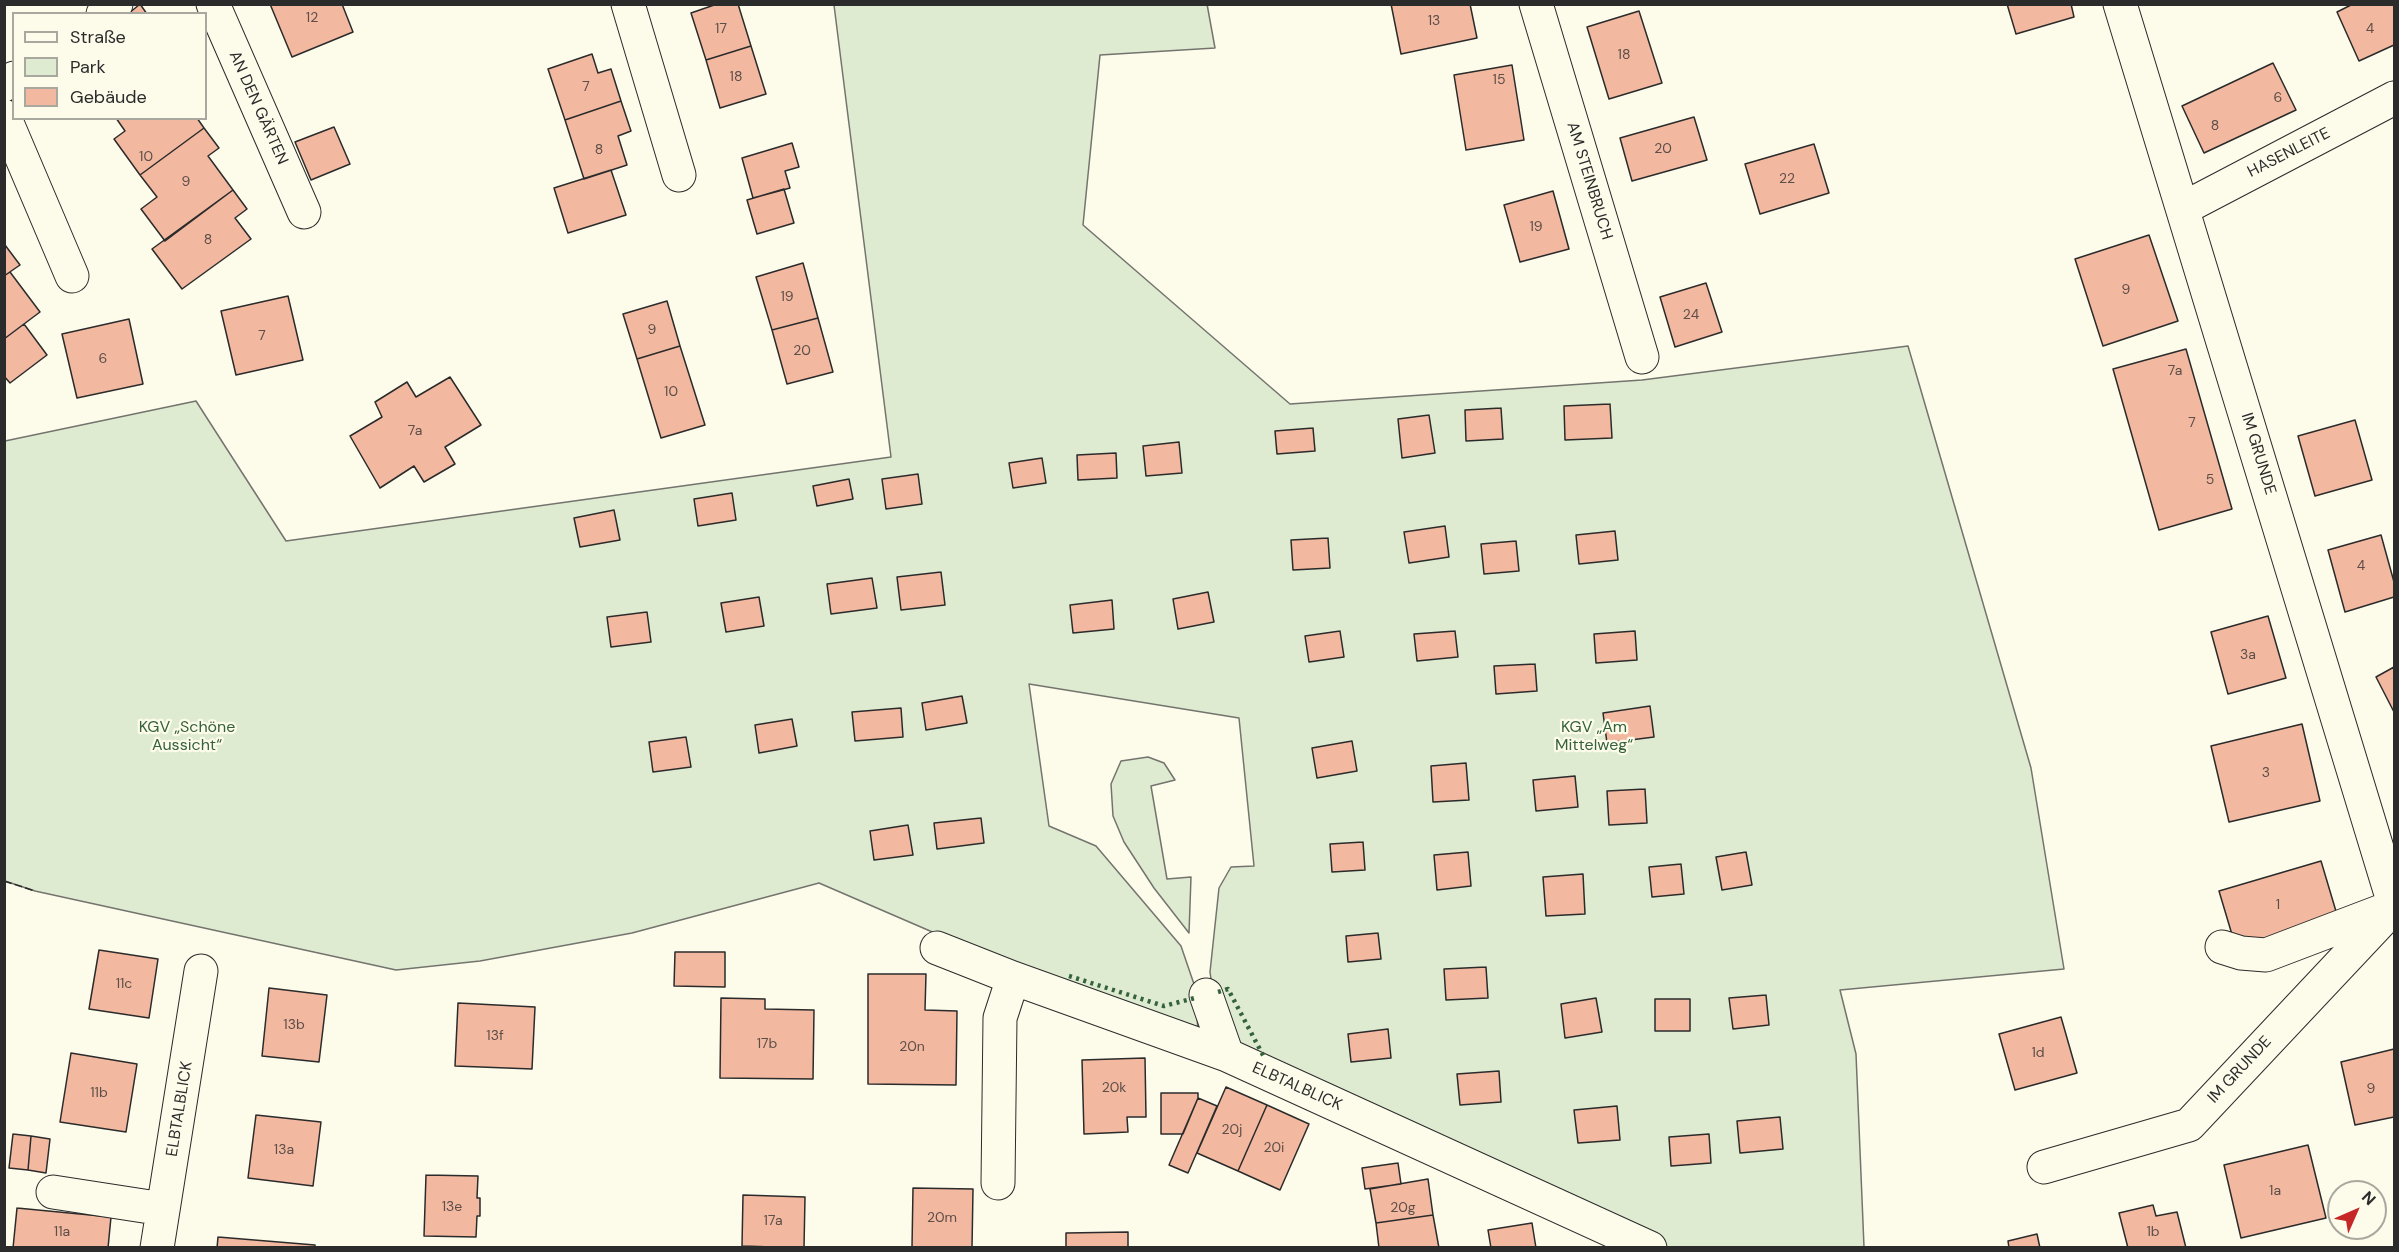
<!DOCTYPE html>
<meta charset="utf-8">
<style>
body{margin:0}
#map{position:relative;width:2399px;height:1252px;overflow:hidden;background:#fdfbea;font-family:"DM Sans",sans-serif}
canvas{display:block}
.frame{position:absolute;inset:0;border:6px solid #2b2b2b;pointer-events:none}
.legend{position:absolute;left:12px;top:12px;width:195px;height:108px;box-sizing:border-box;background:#fdfbea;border:2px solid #a9a89e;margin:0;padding:8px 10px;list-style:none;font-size:18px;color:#2b2b2b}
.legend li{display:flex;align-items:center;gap:12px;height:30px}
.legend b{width:30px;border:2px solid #a9a89e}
.north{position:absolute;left:2327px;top:1180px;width:60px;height:60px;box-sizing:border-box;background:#fdfbea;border:2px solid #a9a89e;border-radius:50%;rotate:45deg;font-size:16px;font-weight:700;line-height:24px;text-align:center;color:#2b2b2b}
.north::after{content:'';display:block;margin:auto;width:21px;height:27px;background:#c62828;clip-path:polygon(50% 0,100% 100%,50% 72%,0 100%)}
</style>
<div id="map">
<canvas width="2399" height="1252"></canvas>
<div class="frame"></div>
<ul class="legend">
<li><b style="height:8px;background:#fdfbea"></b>Straße</li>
<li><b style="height:16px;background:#deebd1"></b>Park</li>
<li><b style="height:16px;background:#f2b8a0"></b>Gebäude</li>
</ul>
<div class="north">N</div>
</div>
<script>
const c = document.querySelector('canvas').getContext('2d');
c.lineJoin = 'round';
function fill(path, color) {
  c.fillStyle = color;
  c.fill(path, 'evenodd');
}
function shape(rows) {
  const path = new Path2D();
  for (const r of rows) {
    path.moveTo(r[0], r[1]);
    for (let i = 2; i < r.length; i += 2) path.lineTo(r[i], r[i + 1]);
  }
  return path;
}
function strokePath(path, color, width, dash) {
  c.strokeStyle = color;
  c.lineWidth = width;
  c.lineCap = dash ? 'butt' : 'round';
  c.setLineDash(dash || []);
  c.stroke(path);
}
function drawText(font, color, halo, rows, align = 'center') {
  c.font = font + ' "DM Sans",sans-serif';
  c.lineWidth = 4.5;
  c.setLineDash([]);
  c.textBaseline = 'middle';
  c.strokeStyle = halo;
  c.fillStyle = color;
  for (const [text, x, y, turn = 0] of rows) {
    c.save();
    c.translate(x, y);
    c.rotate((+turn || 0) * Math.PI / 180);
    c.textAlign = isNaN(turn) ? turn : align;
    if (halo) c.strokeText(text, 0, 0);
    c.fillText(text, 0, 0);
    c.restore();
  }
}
const green = shape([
 [1207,4,1215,48,1100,55,1083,225,1290,404,1642,380,1908,346,2031,768,2064,969,1840,990,1856,1054,1864,1247,1669,1248,1240,1054,1213,993,1210,972,1219,888,1231,867,1254,866,1239,718,1029,684,1049,826,1096,846,1181,946,1196,990,1198,1036,937,934,819,883,632,933,480,961,396,970,35,891,5,881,5,441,196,401,286,541,891,457,834,5,1207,4],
 [1148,757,1164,763,1175,780,1151,786,1167,879,1191,877,1189,933,1154,888,1124,842,1113,816,1111,784,1121,761,1148,757]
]);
fill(green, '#deebd1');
strokePath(green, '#74746e', 1.5);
const building = shape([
 [140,4,147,14,128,14,140,4],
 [270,4,342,4,353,32,292,57,270,4],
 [717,4,738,4,751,46,706,60,691,13,717,4],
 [1391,4,1470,4,1477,38,1401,54,1391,4],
 [2007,4,2071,4,2074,17,2016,34,2007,4],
 [2353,4,2394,4,2394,45,2359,61,2337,12,2353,4],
 [1639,11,1662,83,1609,99,1587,27,1639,11],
 [751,46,766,94,720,108,706,60,751,46],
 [592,54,598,73,611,69,621,101,565,120,548,69,592,54],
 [2273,63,2296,110,2204,153,2182,106,2273,63],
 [1512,65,1524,140,1466,150,1454,75,1512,65],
 [621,101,631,131,618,136,627,165,584,179,565,120,621,101],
 [1694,117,1707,160,1632,181,1620,138,1694,117],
 [116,118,197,118,204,128,140,175,114,139,125,131,116,118],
 [334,127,350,164,311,180,295,142,334,127],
 [204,128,219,148,208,156,233,190,165,241,141,209,157,197,140,175,204,128],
 [792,143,799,167,785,171,790,188,753,198,742,158,792,143],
 [1814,144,1829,193,1760,214,1745,164,1814,144],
 [611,170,626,215,568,233,554,188,611,170],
 [784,189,794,223,757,234,747,200,784,189],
 [233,190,247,209,235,218,251,239,182,289,152,249,233,190],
 [1553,191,1569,249,1520,262,1504,205,1553,191],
 [2149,235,2178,321,2103,346,2075,259,2149,235],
 [5,245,20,265,4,276,4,246,5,245],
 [803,263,818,318,772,330,756,277,803,263],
 [10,272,40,312,4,339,4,276,10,272],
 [1706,283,1722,332,1675,347,1660,297,1706,283],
 [288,296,303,360,236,375,221,311,288,296],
 [667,301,680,346,637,359,623,314,667,301],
 [818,318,833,372,787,384,772,330,818,318],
 [129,319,143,384,77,398,62,334,129,319],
 [24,324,47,355,10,383,4,376,4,339,24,324],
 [680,346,705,425,661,438,637,359,680,346],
 [2186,349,2232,509,2159,530,2113,369,2186,349],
 [450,377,481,425,445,447,455,464,424,482,414,466,380,488,350,436,382,417,375,402,407,382,416,397,450,377],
 [1610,404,1612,438,1565,440,1564,406,1610,404],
 [1501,408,1503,439,1466,441,1465,410,1501,408],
 [1429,415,1435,453,1402,458,1398,419,1429,415],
 [2355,420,2372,480,2315,496,2298,436,2355,420],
 [1313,428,1315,451,1277,454,1275,431,1313,428],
 [1179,442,1182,473,1146,476,1143,446,1179,442],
 [1116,453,1117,478,1078,480,1077,455,1116,453],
 [1042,458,1046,483,1013,488,1009,463,1042,458],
 [918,474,922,504,886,509,882,479,918,474],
 [849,479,853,499,817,506,813,486,849,479],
 [732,493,736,520,698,526,694,499,732,493],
 [614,510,620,540,580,547,574,518,614,510],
 [1445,526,1449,557,1409,563,1404,532,1445,526],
 [1615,531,1618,560,1579,564,1576,535,1615,531],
 [2381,535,2394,582,2394,597,2345,612,2328,550,2381,535],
 [1328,538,1330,568,1293,570,1291,540,1328,538],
 [1516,541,1519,571,1484,574,1481,544,1516,541],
 [941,572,945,605,901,610,897,577,941,572],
 [872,578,877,608,831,614,827,584,872,578],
 [1208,592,1214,622,1178,629,1173,599,1208,592],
 [759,597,764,626,726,632,721,603,759,597],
 [1112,600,1114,629,1073,633,1070,605,1112,600],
 [647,612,651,642,611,647,607,617,647,612],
 [2268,616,2286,678,2228,694,2211,632,2268,616],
 [1340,631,1344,657,1309,662,1305,636,1340,631],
 [1455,631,1458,657,1417,661,1414,634,1455,631],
 [1635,631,1637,660,1596,663,1594,634,1635,631],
 [1535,664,1537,691,1496,694,1494,666,1535,664],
 [2394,667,2394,712,2376,677,2394,667],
 [962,696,967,723,926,730,922,703,962,696],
 [1650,706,1654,737,1607,743,1603,713,1650,706],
 [901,708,903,737,855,741,852,712,901,708],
 [792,719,797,746,759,753,755,725,792,719],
 [2302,724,2320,801,2229,822,2211,746,2302,724],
 [686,737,691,767,653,772,649,742,686,737],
 [1352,741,1357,771,1317,778,1312,748,1352,741],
 [1466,763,1469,800,1433,802,1431,766,1466,763],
 [1575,776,1578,807,1536,811,1533,780,1575,776],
 [1645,789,1647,823,1609,825,1607,791,1645,789],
 [981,818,984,843,937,849,934,823,981,818],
 [908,825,913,855,874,860,870,831,908,825],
 [1363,842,1365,870,1332,872,1330,844,1363,842],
 [1468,852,1471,886,1437,890,1434,855,1468,852],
 [1746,852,1752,885,1722,890,1716,857,1746,852],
 [2321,861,2338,918,2236,948,2219,891,2321,861],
 [1681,864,1684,894,1652,897,1649,867,1681,864],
 [1583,874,1585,914,1546,916,1543,877,1583,874],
 [1378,933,1381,959,1348,962,1346,936,1378,933],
 [99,950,158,959,149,1018,89,1009,99,950],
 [675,952,725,952,725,987,674,986,675,952],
 [1486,967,1488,998,1446,1000,1444,969,1486,967],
 [868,974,926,974,925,1010,957,1011,956,1085,868,1084,868,974],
 [269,988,327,995,319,1062,262,1056,269,988],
 [1766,995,1769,1025,1733,1029,1729,998,1766,995],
 [721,998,765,999,765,1009,814,1010,813,1079,720,1078,721,998],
 [1596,998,1602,1032,1565,1038,1561,1004,1596,998],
 [1655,999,1690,999,1690,1031,1655,1031,1655,999],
 [458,1003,535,1007,532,1069,455,1066,458,1003],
 [2061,1017,2077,1073,2015,1090,1999,1034,2061,1017],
 [1388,1029,1391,1058,1351,1062,1348,1034,1388,1029],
 [2394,1049,2394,1117,2355,1125,2341,1062,2394,1049],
 [71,1053,137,1064,126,1132,60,1122,71,1053],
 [1145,1058,1146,1117,1127,1117,1128,1132,1084,1134,1082,1060,1145,1058],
 [1499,1071,1501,1102,1460,1105,1457,1074,1499,1071],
 [1226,1087,1267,1105,1238,1171,1197,1153,1226,1087],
 [1161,1093,1198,1093,1198,1098,1183,1134,1161,1134,1161,1093],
 [1198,1098,1217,1106,1188,1173,1169,1165,1198,1098],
 [1267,1105,1309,1124,1280,1190,1238,1171,1267,1105],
 [1617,1106,1620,1140,1578,1143,1574,1110,1617,1106],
 [256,1115,321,1122,313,1186,248,1178,256,1115],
 [1780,1117,1783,1149,1740,1153,1737,1121,1780,1117],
 [13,1134,31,1136,28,1170,9,1168,13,1134],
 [1709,1134,1711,1163,1671,1166,1669,1137,1709,1134],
 [31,1136,50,1139,46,1173,28,1170,31,1136],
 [2308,1145,2326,1218,2241,1238,2224,1165,2308,1145],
 [1398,1163,1401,1184,1365,1189,1362,1168,1398,1163],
 [426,1175,478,1176,477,1198,480,1198,480,1216,477,1216,476,1237,424,1236,426,1175],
 [1428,1179,1433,1215,1376,1223,1370,1189,1428,1179],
 [913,1188,973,1189,972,1248,912,1247,913,1188],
 [743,1195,805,1197,804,1248,742,1246,743,1195],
 [2153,1205,2156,1216,2177,1212,2186,1248,2128,1248,2119,1213,2153,1205],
 [17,1208,111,1217,108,1248,13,1248,17,1208],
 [1433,1215,1439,1248,1379,1248,1376,1223,1433,1215],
 [1532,1223,1536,1248,1491,1248,1488,1230,1532,1223],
 [1128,1232,1128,1248,1066,1248,1066,1233,1128,1232],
 [2037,1234,2040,1248,2009,1248,2008,1241,2037,1234],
 [218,1237,315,1245,315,1248,217,1248,218,1237]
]);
fill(building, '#f2b8a0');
strokePath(building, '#2b2b2b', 1.5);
const minor = shape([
 [213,4,304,212],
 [628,4,679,175],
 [1536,4,1642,357],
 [2120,4,2394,904],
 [103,14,116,4],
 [4,85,14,78],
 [4,116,72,276],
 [2184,208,2394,98],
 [2222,947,2241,953,2266,955,2387,909],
 [937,948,1013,978,1227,1055,1650,1248],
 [1206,995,1227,1055],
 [2044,1167,2189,1125,2394,907],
 [998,1183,1000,1018,1013,978],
 [53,1192,163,1209],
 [157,1248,201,971]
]);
strokePath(minor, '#2b2b2b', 35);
strokePath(minor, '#fdfbea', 33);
strokePath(shape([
 [1069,976,1164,1006,1195,998],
 [1218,992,1228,989,1264,1057]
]), '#34623c', 4.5, [3, 4.5]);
strokePath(shape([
 [4,881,35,891]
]), '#2b2b2b', 1.5, [8, 3]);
drawText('14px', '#5d4e48', null, [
 ["12",312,18],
 ["13",1434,21],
 ["17",721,29],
 ["4",2370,29],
 ["18",1624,55],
 ["18",736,77],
 ["15",1499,80],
 ["7",586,87],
 ["6",2278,98],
 ["8",2215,126],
 ["20",1663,149],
 ["8",599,150],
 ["10",146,157],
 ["22",1787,179],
 ["9",186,182],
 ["19",1536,227],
 ["8",208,240],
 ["9",2126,290],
 ["19",787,297],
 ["24",1691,315],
 ["9",652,330],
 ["7",262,336],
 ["20",802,351],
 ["6",103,359],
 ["7a",2175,371],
 ["10",671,392],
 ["7",2192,423],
 ["7a",415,431],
 ["5",2210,480],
 ["4",2361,566],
 ["3a",2248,655],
 ["3",2266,773],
 ["1",2278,905],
 ["11c",124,984],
 ["13b",294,1025],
 ["13f",495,1036],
 ["17b",767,1044],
 ["20n",912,1047],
 ["1d",2038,1053],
 ["20k",1114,1088],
 ["9",2371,1089],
 ["11b",99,1093],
 ["20j",1232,1130],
 ["20i",1274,1148],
 ["13a",284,1150],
 ["1a",2275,1191],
 ["13e",452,1207],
 ["20g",1403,1208],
 ["20m",942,1218],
 ["17a",773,1221],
 ["11a",62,1232],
 ["1b",2153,1232]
]);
drawText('16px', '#2b2b2b', '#fdfbea', [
 ["AN DEN GÄRTEN",258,108,66],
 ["HASENLEITE",2289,153,-27],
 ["AM STEINBRUCH",1589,181,73],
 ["IM GRUNDE",2258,454,73],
 ["IM GRUNDE",2240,1070,-47],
 ["ELBTALBLICK",1297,1087,24],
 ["ELBTALBLICK",180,1109,-81]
]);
drawText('16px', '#34623c', '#fdfbea', [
 ["KGV „Schöne",187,728],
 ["Aussicht“",187,746],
 ["KGV „Am",1594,728],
 ["Mittelweg“",1594,746]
]);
</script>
